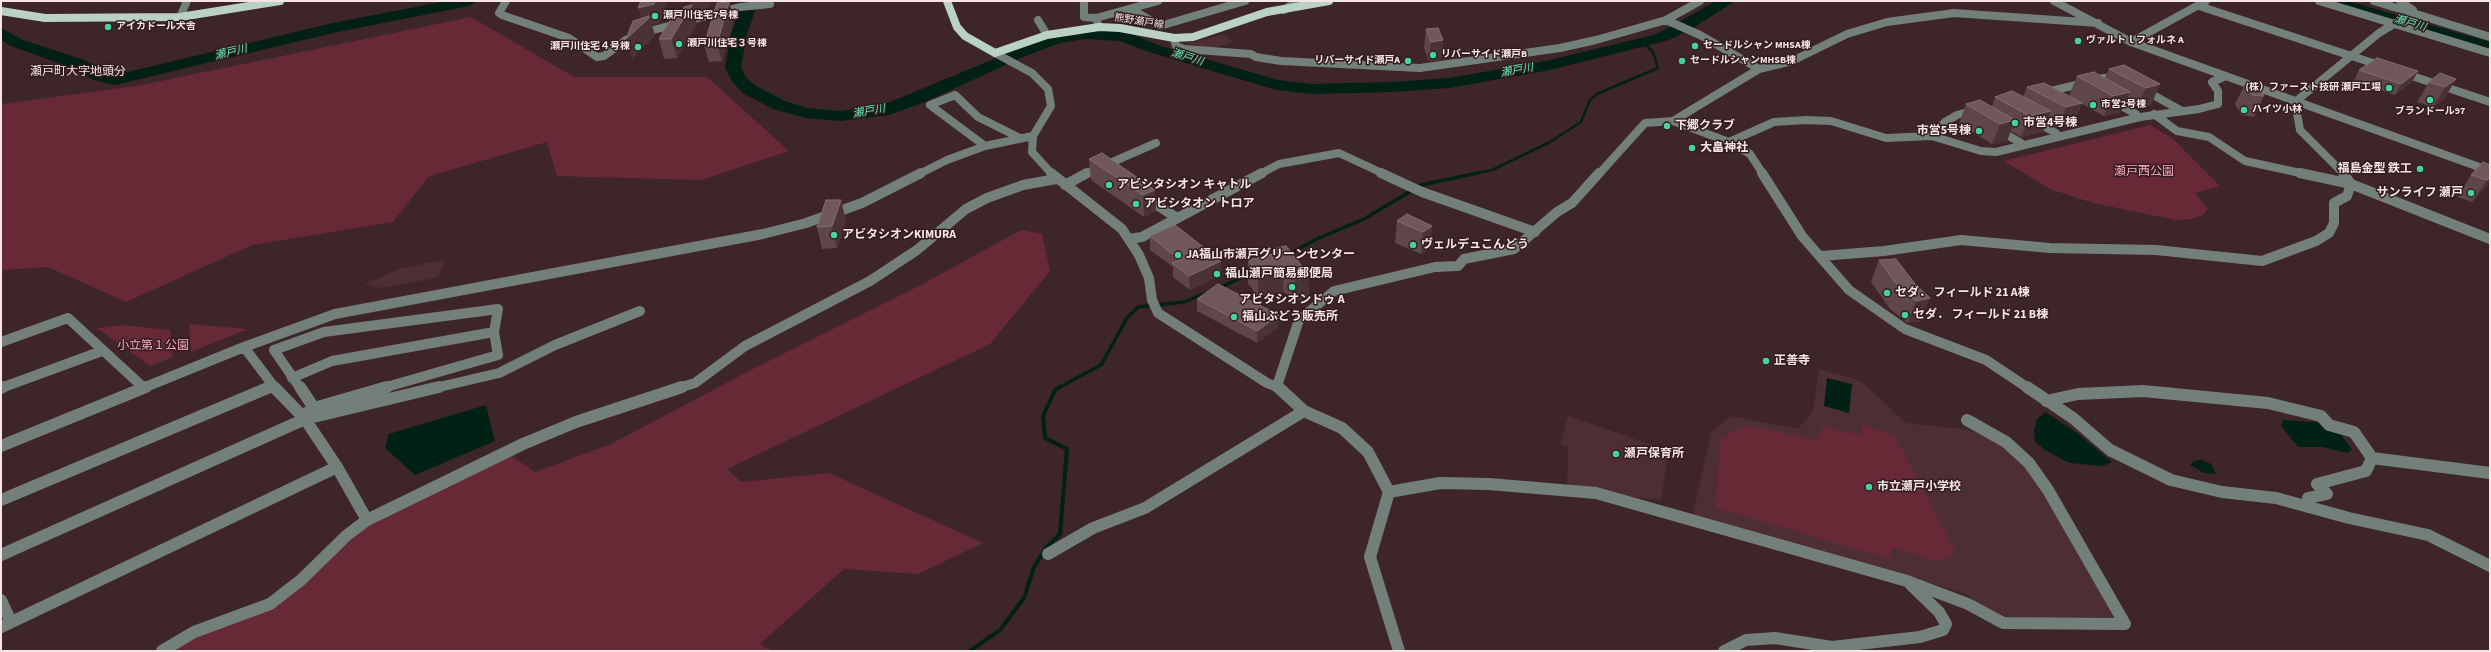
<!DOCTYPE html>
<meta charset="utf-8">
<style>
body{margin:0}
#map{position:relative;width:2491px;height:652px;overflow:hidden;background:#3e2529;font-family:"Source Sans 3",sans-serif}
canvas{display:block}
.frame{position:absolute;inset:0;border:2px solid #f5e5e7;pointer-events:none}
</style>
<div id="map">
<canvas width="2491" height="652"></canvas>
<div class="frame"></div>
</div>
<script>
const c = document.querySelector('canvas').getContext('2d');
c.lineJoin = 'round';
function fill(path, color) {
  c.fillStyle = color;
  c.fill(path, 'evenodd');
}
function shape(rows) {
  const path = new Path2D();
  for (const r of rows) {
    path.moveTo(r[0], r[1]);
    for (let i = 2; i < r.length; i += 2) path.lineTo(r[i], r[i + 1]);
  }
  return path;
}
function strokePath(path, color, width, dash) {
  c.strokeStyle = color;
  c.lineWidth = width;
  c.lineCap = dash ? 'butt' : 'round';
  c.setLineDash(dash || []);
  c.stroke(path);
}
function drawText(font, color, halo, rows, align = 'center') {
  c.font = font + ' "Source Sans 3","Noto Sans JP",sans-serif';
  c.lineWidth = 3;
  c.setLineDash([]);
  c.textBaseline = 'middle';
  c.strokeStyle = halo;
  c.fillStyle = color;
  for (const [text, x, y, turn = 0] of rows) {
    c.save();
    c.translate(x, y);
    c.rotate((+turn || 0) * Math.PI / 180);
    c.textAlign = isNaN(turn) ? turn : align;
    if (halo) c.strokeText(text, 0, 0);
    c.fillText(text, 0, 0);
    c.restore();
  }
}
fill(shape([
 [1223,34,1234,42,1212,48,1187,44],
 [444,260,439,276,435,278,381,288,364,284,402,268],
 [1819,369,1861,381,1906,423,1961,429,1995,436,2023,461,2116,613,2114,617,1999,617,1964,593,1693,514,1711,432,1731,416,1798,429,1813,411],
 [1568,416,1661,448,1667,460,1661,500,1567,490,1568,446,1560,445]
]), '#4d2e34');
fill(shape([
 [471,17,574,77,707,77,789,151,701,180,557,176,547,142,429,176,393,222,252,245,126,302,48,267,1,270,1,104,137,86],
 [2150,125,2172,138,2220,186,2195,193,2208,209,2203,215,2191,219,2176,220,2093,203,2050,189,2004,161],
 [1021,230,1042,234,1050,271,990,344,727,469,741,482,829,473,983,543,918,574,844,569,760,644,772,651,170,651,191,635,285,596,393,505,508,454,535,472,611,444,745,373,919,286],
 [189,324,248,329,191,352],
 [123,325,170,330,173,357,150,366,97,328],
 [1745,425,1815,440,1824,426,1860,435,1863,425,1894,435,1956,552,1937,562,1893,548,1888,559,1715,507,1721,439]
]), '#682937');
fill(shape([
 [1827,378,1852,384,1849,413,1824,406],
 [486,405,495,441,415,475,385,448,389,434],
 [2045,412,2076,432,2112,462,2103,466,2069,463,2045,450,2035,442,2034,431,2037,419],
 [2283,420,2324,423,2336,429,2352,449,2348,453,2323,447,2298,447,2281,426],
 [2202,460,2211,464,2216,474,2204,473,2190,465,2194,461]
]), '#002114');
strokePath(shape([
 [1473,174,1492,170,1550,142,1581,122,1590,100,1597,94,1658,68,1653,52,1647,46,1635,44]
]), '#002114', 2.5);
strokePath(shape([
 [1287,255,1319,238,1364,219,1421,185,1478,173],
 [1219,288,1251,273],
 [1058,388,1101,365,1127,318,1138,307,1184,302,1206,293]
]), '#002114', 3.5);
strokePath(shape([
 [970,651,1000,630,1024,598,1034,567,1046,548,1060,534,1067,449,1045,438,1043,416,1055,390,1060,387]
]), '#002114', 4);
fill(shape([
 [446,1,477,1,469,6,333,33,115,85,94,80,69,67,11,46,1,40,1,28,23,40,81,59,115,75,333,23,446,1],
 [739,1,755,1,757,5,747,34,741,67,746,77,756,86,785,101,807,108,840,111,880,106,1050,36,1085,29,1129,33,1161,46,1278,80,1312,84,1391,82,1450,78,1550,60,1657,34,1716,1,1735,1,1693,28,1669,40,1550,70,1450,88,1391,92,1312,94,1276,90,1149,52,1120,41,1085,39,1060,43,1023,57,925,102,889,115,840,121,806,118,773,109,744,94,733,83,725,67,731,34,741,5,739,1],
 [2323,1,2348,1,2490,42,2490,52,2326,4,2323,1]
]), '#002114');
strokePath(shape([
 [506,1,499,13,502,15,569,38,597,57,604,56,626,40,646,32,740,7,770,4],
 [1084,1,1084,17,1096,18],
 [2054,1,2131,42,2490,171],
 [2319,1,2490,53],
 [2374,1,2490,37],
 [2199,6,2382,66],
 [1131,9,1160,26,1245,1],
 [1284,10,1297,1],
 [180,17,187,1],
 [1038,20,1047,35],
 [1666,20,1700,35,1759,69],
 [1099,27,1096,18,1158,1],
 [1174,38,1176,46,1184,49,1251,54,1256,57,1281,61,1420,68,1560,48,1596,40,1666,20,1700,1],
 [2131,42,2206,1],
 [995,53,1032,73,1048,89,1051,106,1033,136,1032,152,1052,174],
 [2403,73,2490,102],
 [2144,90,2182,111],
 [2043,93,2104,78,2119,78],
 [2112,101,2136,114],
 [2154,114,2177,131,2209,137,2245,161,2305,174],
 [1673,121,1729,142,1750,154,1763,174],
 [2034,121,2056,133],
 [1997,129,2021,143],
 [1932,136,1945,122,1957,115,1975,110],
 [1729,142,1774,122,1806,120,1831,121,1886,138,1932,136,1981,151,1996,152,2140,117,2199,109,2218,104,2218,91,2212,82,2226,76],
 [985,146,930,105,955,95,978,117,1020,138],
 [919,174,947,160,985,146,1033,136],
 [1085,174,1156,143],
 [1260,174,1279,164,1339,153,1384,174],
 [1599,174,1645,123,1673,121,1759,69,1792,61,1847,34,1887,22,1954,13,2098,23],
 [2344,174,2300,130,2295,102,2379,33,2412,13,2413,10,2400,1]
]), '#737f79', 8);
strokePath(shape([
 [1051,173,1122,229,1139,255,1149,278,1152,300,1158,313,1267,383,1279,388],
 [1381,173,1422,192,1535,232],
 [1762,173,1802,236,1849,290,1905,329,1986,360,2028,388],
 [2300,173,2351,184,2490,239],
 [1065,185,1087,173],
 [1145,197,1177,218],
 [1129,239,1142,237,1262,173],
 [1821,256,1884,251,1961,240,2050,248,2156,250,2262,261,2316,241,2329,233,2334,223,2334,203,2347,196,2351,184,2343,173],
 [1,342,68,318,144,388],
 [244,347,275,388],
 [292,378,332,361,494,332],
 [1277,386,1299,320,1334,291,1435,267,1458,266,1464,259,1514,249,1557,212,1572,203,1599,173],
 [1,388,102,351],
 [143,388,244,347,335,314,763,234,806,223,862,203,921,173],
 [268,388,273,386],
 [300,388,274,350,324,332,498,309,494,332,498,355,383,388],
 [435,388,499,373,555,345,640,311],
 [679,388,695,383,745,346,870,281,917,250,966,209,987,198,1023,185,1056,179]
]), '#737f79', 10);
strokePath(shape([
 [274,387,305,419,337,467,367,520,523,444,576,422,682,387],
 [300,387,314,408],
 [1278,387,1304,411,1342,428,1368,452,1389,492,1370,557,1399,651],
 [2027,387,2073,418,2110,450,2171,480,2222,492,2276,498,2349,518,2428,535,2490,566],
 [1,388,3,387],
 [2046,401,2078,394,2143,391,2268,403,2321,416,2329,425,2354,432,2372,458,2366,471,2317,484,2327,494,2308,498,2308,507],
 [314,408,387,387],
 [302,416,314,408],
 [1,446,146,387],
 [2372,458,2490,473],
 [1389,492,1440,483,1489,484,1596,493,1907,581,1968,604,2003,623,2125,624,2048,490,2029,463,2006,442,1967,420],
 [1,500,270,387],
 [1048,554,1093,528,1145,508,1304,411],
 [1,555,305,419,439,387],
 [1,600,11,622],
 [1,627,337,467],
 [162,651,194,632,270,604,301,580,346,536,367,520],
 [1724,651,1746,640,1775,638,1832,647,1920,637,1943,630,1946,624,1939,612,1910,584]
]), '#737f79', 12);
strokePath(shape([
 [947,1,957,27,965,36,995,53,1047,35,1099,27,1120,28,1174,38,1193,37,1267,12,1329,1],
 [1,11,45,18,180,17,280,1]
]), '#b9d2c5', 8);
fill(shape([
 [690,1,711,1,708,10,694,14,697,24,677,58,664,59,659,39,683,10,691,5],
 [729,2,734,19,722,61,709,62,704,45],
 [1426,29,1443,40,1441,60,1429,61,1424,48],
 [2109,69,2160,84,2151,105,2136,108,2126,102,2121,112,2104,116,2082,104,2073,124,2058,128,2047,122,2043,132,2021,137,2011,131,2007,141,1992,144,1959,124,1966,104,1992,107,1995,97,2023,97,2027,87,2069,96,2077,76,2105,78],
 [2359,70,2418,71,2412,82,2395,95,2354,81],
 [2456,79,2444,99,2433,107,2417,102,2429,82],
 [2245,84,2264,96,2254,117,2241,115,2235,104],
 [1089,159,1155,190,1156,211,1144,217,1091,180],
 [2471,175,2490,180,2484,189,2472,202,2458,197],
 [841,200,846,222,837,248,822,249,817,227],
 [1397,221,1432,226,1430,248,1421,254,1395,243],
 [1150,236,1221,275,1190,290,1173,277,1173,267,1150,250],
 [1286,246,1309,298,1294,301,1283,291,1258,297,1248,283,1248,260,1272,254,1272,249],
 [1879,260,1915,284,1921,321,1908,323,1890,309,1871,282],
 [1197,299,1278,327,1257,343,1197,311]
]), '#5f464a');
fill(shape([
 [655,1,668,1,659,23,652,25,655,35,654,37,632,59,626,39,643,23,638,8],
 [690,1,711,1,708,10,694,14,697,24,677,58,671,39,691,6],
 [729,2,734,19,722,61,717,44],
 [1443,40,1441,60,1429,61,1431,42],
 [2418,71,2412,82,2395,95,2401,84],
 [2456,79,2444,99,2433,107,2445,87],
 [2160,84,2151,105,2136,108,2146,88],
 [2130,92,2121,112,2104,116,2113,96],
 [2082,103,2073,124,2058,128,2066,107],
 [2051,111,2043,132,2021,137,2030,116],
 [2015,120,2007,141,1992,144,2000,124],
 [2490,177,2490,180,2484,189,2472,202,2487,180],
 [1155,190,1156,211,1144,217,1143,195],
 [841,200,846,222,837,248,832,226],
 [1432,226,1430,248,1421,254,1423,232],
 [1221,261,1221,275,1190,290,1189,276],
 [1284,268,1283,291,1258,297,1258,274],
 [1309,275,1309,298,1294,301,1295,279],
 [1930,298,1921,321,1908,323,1916,301],
 [1279,315,1278,327,1257,343,1257,331]
]), '#4b3236');
const building = shape([
 [641,1,655,1,654,4,638,8,641,1],
 [729,2,717,44,704,45,717,3,729,2],
 [692,5,671,39,659,39,676,10,683,10,684,7,692,5],
 [649,16,649,18,626,39,633,21,649,16],
 [1438,28,1443,40,1431,42,1426,29,1438,28],
 [2377,58,2418,71,2401,84,2359,70,2377,58],
 [2124,65,2160,84,2146,88,2109,69,2124,65],
 [2094,72,2130,92,2113,96,2077,76,2094,72],
 [2440,73,2456,79,2445,87,2429,82,2440,73],
 [2044,83,2082,103,2066,107,2027,87,2044,83],
 [2245,84,2258,85,2264,96,2252,95,2245,84],
 [2012,91,2051,111,2030,116,1995,97,2012,91],
 [1980,100,2015,120,2000,124,1966,104,1980,100],
 [1102,153,1155,190,1143,195,1089,159,1102,153],
 [2483,162,2490,165,2490,177,2487,180,2471,175,2483,162],
 [826,200,841,200,832,226,817,227,826,200],
 [1407,214,1432,226,1423,232,1397,221,1407,214],
 [1175,225,1221,261,1189,276,1172,263,1180,260,1150,236,1175,225],
 [1286,246,1309,275,1295,279,1284,268,1258,274,1248,260,1273,254,1275,253,1272,249,1286,246],
 [1896,259,1915,284,1930,298,1916,301,1898,286,1879,260,1896,259],
 [1218,284,1279,315,1257,331,1197,299,1218,284]
]);
fill(building, '#6f575b');
strokePath(building, '#846d71', 1);
for (const [x, y, r, color] of [
 [655,16,4,"#44d49f"],
 [108,27,4,"#44d49f"],
 [2078,41,4,"#44d49f"],
 [679,44,4,"#44d49f"],
 [1695,46,4,"#44d49f"],
 [638,47,4,"#44d49f"],
 [1433,55,4,"#44d49f"],
 [1408,61,4,"#44d49f"],
 [1682,61,4,"#44d49f"],
 [2389,88,4,"#44d49f"],
 [2430,100,4,"#44d49f"],
 [2093,105,4,"#44d49f"],
 [2244,110,4,"#44d49f"],
 [2015,123,4,"#44d49f"],
 [1667,126,4,"#44d49f"],
 [1979,131,4,"#44d49f"],
 [1692,148,4,"#44d49f"],
 [2420,169,4,"#44d49f"],
 [1109,185,4,"#44d49f"],
 [2471,193,4,"#44d49f"],
 [1136,204,4,"#44d49f"],
 [834,235,4,"#44d49f"],
 [1413,245,4,"#44d49f"],
 [1178,255,4,"#44d49f"],
 [1217,274,4,"#44d49f"],
 [1292,287,4,"#44d49f"],
 [1887,293,4,"#44d49f"],
 [1905,315,4,"#44d49f"],
 [1234,317,4,"#44d49f"],
 [1766,361,4,"#44d49f"],
 [1616,454,4,"#44d49f"],
 [1869,487,4,"#44d49f"]
]) {
  const dot = new Path2D();
  dot.arc(x, y, r, 0, 2 * Math.PI);
  c.fillStyle = color;
  c.fill(dot);
  strokePath(dot, '#331c20', 1.5);
}
drawText('bold 10px', '#f5e5e7', '#331c20', [
 ["瀬戸川住宅7号棟",663,16],
 ["アイカドール犬舎",116,27],
 ["ヴァルトｌフォルネ A",2086,41],
 ["瀬戸川住宅３号棟",687,44],
 ["セードルシャン MHSA棟",1703,46],
 ["瀬戸川住宅４号棟",630,47,"right"],
 ["リバーサイド瀬戸B",1441,55],
 ["リバーサイド瀬戸A",1400,61,"right"],
 ["セードルシャンMHSB棟",1690,61],
 ["(株）ファースト技研 瀬戸工場",2381,88,"right"],
 ["市営2号棟",2101,105],
 ["ハイツ小林",2252,110],
 ["ブランドール97",2430,112,"center"]
], 'left');
drawText('10px', '#f5e5e7', '#331c20', [
 ["熊野瀬戸線",1139,22,9]
]);
drawText('italic 11px', '#5aeab3', '#331c20', [
 ["瀬戸川",2410,24,16],
 ["瀬戸川",231,53,-14],
 ["瀬戸川",1187,58,17],
 ["瀬戸川",1517,71,-10],
 ["瀬戸川",869,112,-10]
]);
drawText('12px', '#f5e5e7', '#331c20', [
 ["瀬戸町大字地頭分",78,72]
]);
drawText('bold 12px', '#f5e5e7', '#331c20', [
 ["市営4号棟",2023,123],
 ["下郷クラブ",1675,126],
 ["市営5号棟",1971,131,"right"],
 ["大畠神社",1700,148],
 ["福島金型 鉄工",2412,169,"right"],
 ["アビシタシオン キャトル",1117,185],
 ["サンライフ 瀬戸",2463,193,"right"],
 ["アビシタオン トロア",1144,204],
 ["アビタシオンKIMURA",842,235],
 ["ヴェルデュこんどう",1421,245],
 ["JA福山市瀬戸グリーンセンター",1186,255],
 ["福山瀬戸簡易郵便局",1225,274],
 ["セダ． フィールド 21 A棟",1895,293],
 ["アビタシオンドゥ A",1292,300,"center"],
 ["セダ． フィールド 21 B棟",1913,315],
 ["福山ぶどう販売所",1242,317],
 ["正善寺",1774,361],
 ["瀬戸保育所",1624,454],
 ["市立瀬戸小学校",1877,487]
], 'left');
drawText('12px', '#f6acb8', '#331c20', [
 ["瀬戸西公園",2144,172],
 ["小立第１公園",153,346]
]);
</script>
